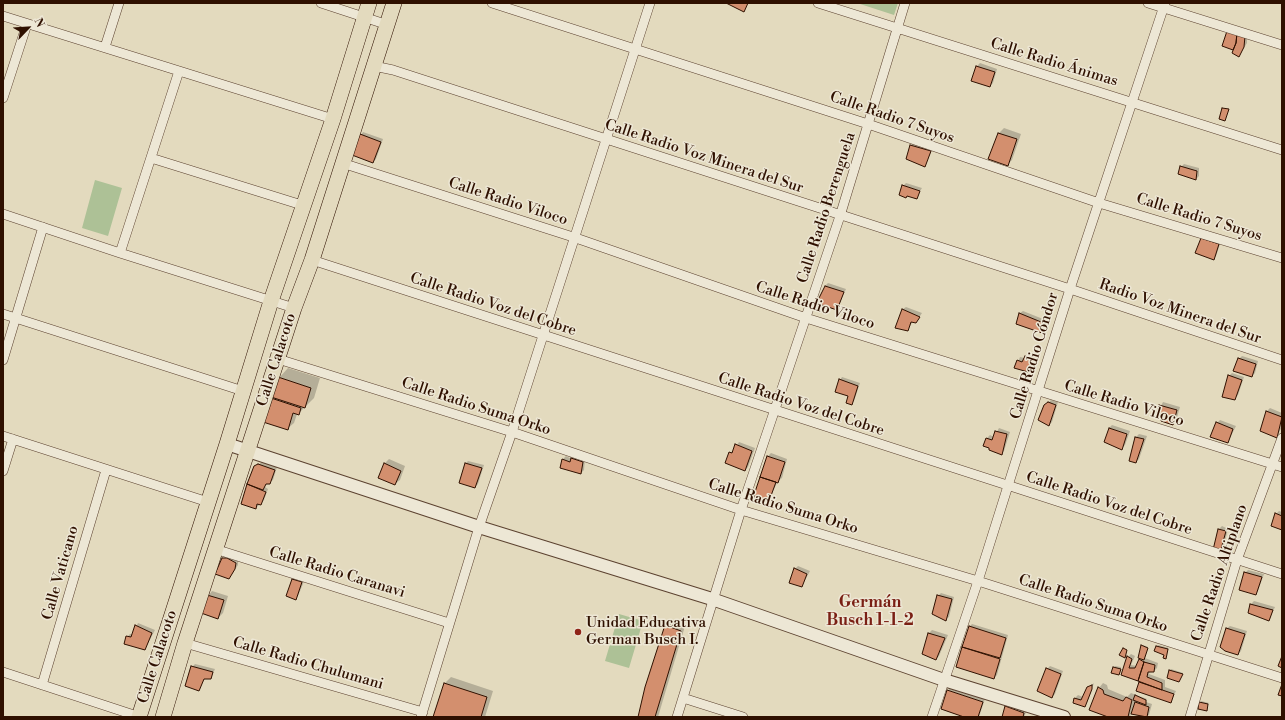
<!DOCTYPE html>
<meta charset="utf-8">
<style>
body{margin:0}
#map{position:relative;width:1285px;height:720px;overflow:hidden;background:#e3dabe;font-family:"Libre Bodoni",serif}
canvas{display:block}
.frame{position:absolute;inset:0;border:4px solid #2f1000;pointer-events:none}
.north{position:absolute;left:8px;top:8px;width:40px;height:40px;-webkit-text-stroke:3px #ede7d5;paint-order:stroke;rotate:65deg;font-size:11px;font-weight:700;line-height:16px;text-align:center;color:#2f1000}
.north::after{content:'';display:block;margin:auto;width:14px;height:18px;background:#2f1000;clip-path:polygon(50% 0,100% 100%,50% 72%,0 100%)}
</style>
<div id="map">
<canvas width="1285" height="720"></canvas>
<div class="frame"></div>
<div class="north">N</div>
</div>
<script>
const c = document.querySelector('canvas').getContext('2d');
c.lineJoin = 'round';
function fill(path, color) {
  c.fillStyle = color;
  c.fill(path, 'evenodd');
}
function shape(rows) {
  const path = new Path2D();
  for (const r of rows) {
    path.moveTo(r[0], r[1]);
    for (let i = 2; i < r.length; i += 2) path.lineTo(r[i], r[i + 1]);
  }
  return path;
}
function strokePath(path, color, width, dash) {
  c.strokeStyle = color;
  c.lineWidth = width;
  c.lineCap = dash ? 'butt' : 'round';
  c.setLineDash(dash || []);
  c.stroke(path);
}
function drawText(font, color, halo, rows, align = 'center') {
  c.font = font + ' "Libre Bodoni",serif';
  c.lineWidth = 3;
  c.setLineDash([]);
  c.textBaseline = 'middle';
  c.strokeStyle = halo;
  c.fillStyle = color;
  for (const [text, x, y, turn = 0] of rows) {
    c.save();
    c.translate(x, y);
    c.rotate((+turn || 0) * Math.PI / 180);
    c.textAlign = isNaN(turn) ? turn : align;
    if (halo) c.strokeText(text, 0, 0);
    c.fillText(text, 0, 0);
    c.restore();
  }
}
fill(shape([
 [857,3,898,3,894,15],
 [95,180,122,188,108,236,82,228],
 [619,614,643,621,629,668,605,661]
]), '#adc196');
fill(shape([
 [1247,33,1247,43,1239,56,1235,49,1224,46],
 [980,63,997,69,993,83,990,86,972,80,977,66],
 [1004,128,1021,134,1012,160,1007,165,990,159,999,133],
 [363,132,383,139,376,159,373,162,361,135],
 [914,142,933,148,924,166,911,145],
 [1184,164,1199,168,1199,176,1196,179,1181,167],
 [906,183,922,188,916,198,903,186],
 [1202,239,1221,241,1216,256,1213,259],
 [828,283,846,289,837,309,825,286],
 [906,307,922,313,916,322,913,321,908,330,903,309],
 [1023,311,1048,321,1045,329,1042,332,1020,313],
 [1028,354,1035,356,1034,358,1026,356],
 [1242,356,1258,361,1255,373,1252,376,1239,359],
 [1020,357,1033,360,1028,370,1016,367],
 [288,368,320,378,314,398,298,414,297,414,294,423,287,429,272,399,279,378],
 [1232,373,1244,377,1238,395,1235,398,1229,376],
 [842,377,860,383,854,401,851,404,849,395,840,380],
 [1051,400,1058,402,1052,422,1049,425,1045,406],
 [1163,402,1180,407,1176,421,1173,424,1164,414,1158,412],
 [1270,408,1282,413,1282,427,1277,436,1262,431,1267,411],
 [1220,420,1236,426,1228,442,1217,423],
 [1112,425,1130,431,1125,445,1122,448,1109,428],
 [999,428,1010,432,1004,451,1001,454,985,445,987,438,990,435,994,437],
 [1139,434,1147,436,1139,459,1136,462,1136,437],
 [739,442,755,448,748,467,745,470,730,453,734,450],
 [771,453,787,459,782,478,778,481,767,503,768,456],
 [566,456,572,459,575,456,585,459,584,470,581,473,563,459],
 [389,459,405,466,400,480,395,484,384,464],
 [468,461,484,465,478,484,475,487,466,463],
 [262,462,277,467,273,480,267,483,265,487,268,489,264,500,256,508,243,503,255,467],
 [1279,511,1282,512,1282,529,1276,514],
 [1222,526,1228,529,1223,549,1220,551,1219,529],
 [226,556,238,560,238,565,232,574,223,559],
 [798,566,810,571,802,586,795,569],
 [1248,570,1264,574,1258,591,1256,594,1245,573],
 [296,577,305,579,298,596,295,598,293,580],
 [212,591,228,596,223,613,218,618,208,596],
 [941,593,954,597,949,617,946,619,938,596],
 [1254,601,1275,607,1269,620,1251,604],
 [671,621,685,626,658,717,639,717,646,687,666,625],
 [138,623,155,630,145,649,127,637,130,634,133,634],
 [972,624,1008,635,997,675,994,678,957,667,969,627],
 [1230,626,1247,631,1241,651,1238,654,1227,628],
 [932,630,948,635,939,656,936,659,929,633],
 [1143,645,1148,647,1145,658,1158,663,1157,668,1154,671,1150,671,1149,674,1165,680,1165,687,1176,691,1171,701,1137,691,1139,680,1122,675,1128,657,1131,654,1135,656,1131,665,1137,666,1141,658],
 [1158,645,1169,648,1165,658,1165,655,1157,646],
 [195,664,215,669,211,678,205,678,199,690,192,667],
 [1050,666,1063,671,1055,694,1052,697,1047,669],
 [1115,666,1121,667,1119,674,1112,672],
 [1171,669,1183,673,1179,681,1170,670],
 [451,677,493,691,485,717,434,717,445,683],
 [1094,683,1087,703,1084,706,1075,698,1078,695,1083,697,1088,688],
 [1103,683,1107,685,1108,689,1127,697,1131,693,1147,699,1146,702,1152,704,1149,715,1142,717,1131,714,1130,717,1111,717,1099,688],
 [951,688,985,699,979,717,967,717,948,690],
 [1201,701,1209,703,1206,710,1199,708],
 [1009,703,1027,710,1024,717,1003,717]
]), '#0003');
const building = shape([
 [726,3,748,3,744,12,726,3],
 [1227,31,1237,33,1236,43,1233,50,1222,46,1227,31],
 [1237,33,1245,36,1244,47,1239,57,1232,53,1236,43,1237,33],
 [976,66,995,72,990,87,971,81,976,66],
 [1222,108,1229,109,1225,121,1219,119,1222,108],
 [998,133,1017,139,1008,166,988,159,998,133],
 [360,134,381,142,373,163,352,155,360,134],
 [910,145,931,151,925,167,906,159,910,145],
 [1180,166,1197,171,1196,180,1178,174,1180,166],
 [902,185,920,191,917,199,907,196,906,198,899,195,902,185],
 [1201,238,1219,244,1214,260,1195,253,1201,238],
 [825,286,844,292,837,310,822,305,818,300,825,286],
 [902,309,920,317,916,323,911,322,908,331,895,328,902,309],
 [1019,313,1046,324,1042,333,1016,324,1019,313],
 [1025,356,1032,359,1028,372,1014,368,1017,360,1022,362,1025,356],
 [1238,358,1256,364,1252,377,1233,371,1238,358],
 [1228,375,1242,380,1235,400,1222,397,1228,375],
 [278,377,311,388,305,408,271,397,278,377],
 [839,379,858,386,852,405,846,403,848,396,835,392,839,379],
 [271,398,301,408,299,415,293,413,288,430,263,422,271,398],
 [1048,402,1056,405,1049,426,1038,420,1044,405,1048,402],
 [1159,405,1177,410,1173,425,1161,421,1163,414,1157,413,1159,405],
 [1266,411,1282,417,1277,438,1260,431,1266,411],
 [1216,422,1233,429,1228,443,1210,437,1216,422],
 [1109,428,1127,434,1122,450,1104,442,1109,428],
 [995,431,1007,434,1002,455,989,450,989,448,983,446,986,438,992,440,995,431],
 [1135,437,1144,439,1136,463,1129,461,1135,437],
 [735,444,752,451,745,471,725,463,729,452,732,453,735,444],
 [767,456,785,462,778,483,760,477,767,456],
 [571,458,583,462,581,474,560,468,562,459,570,462,571,458],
 [384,463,401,471,395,485,378,478,384,463],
 [465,463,482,468,475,488,459,483,465,463],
 [258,464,275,470,270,484,266,484,263,490,247,484,254,466,258,464],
 [760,477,776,482,768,504,756,500,754,495,760,477],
 [247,484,266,492,261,505,257,504,256,509,241,504,247,484],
 [1275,513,1282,516,1282,530,1271,526,1275,513],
 [1218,529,1226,531,1220,553,1213,550,1218,529],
 [222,558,227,558,236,563,235,569,229,579,215,574,222,558],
 [794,568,807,574,802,587,789,583,794,568],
 [1244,572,1262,577,1256,595,1239,590,1244,572],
 [292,579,302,582,296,600,286,596,292,579],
 [207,595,224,600,218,619,201,613,207,595],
 [937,595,952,599,946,621,932,614,937,595],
 [1250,604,1273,610,1269,621,1248,613,1250,604],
 [135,625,152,633,145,650,124,644,126,636,131,637,135,625],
 [665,625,681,631,655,717,638,717,645,687,665,625],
 [969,626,1006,638,1000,658,962,647,969,626],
 [1226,628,1245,634,1238,655,1225,651,1220,647,1226,628],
 [928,633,945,638,936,660,922,654,928,633],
 [1141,645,1148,648,1144,660,1138,658,1141,645],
 [1156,646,1168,649,1166,659,1163,658,1164,655,1154,651,1156,646],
 [962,647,1000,659,994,679,956,667,962,647],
 [1123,648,1127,650,1125,658,1119,655,1123,648],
 [1127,656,1132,659,1129,668,1135,668,1139,659,1144,662,1138,681,1121,675,1127,656],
 [1282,656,1282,668,1278,666,1282,656],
 [1144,662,1155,665,1154,672,1148,672,1147,677,1162,683,1162,690,1138,681,1144,662],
 [191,666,213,672,211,679,204,679,199,691,185,686,191,666],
 [1113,667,1121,669,1119,675,1111,673,1113,667],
 [1046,668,1061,674,1052,698,1037,691,1046,668],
 [1169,670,1183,674,1179,682,1167,678,1169,670],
 [1139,682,1174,694,1171,703,1136,691,1139,682],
 [444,683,487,697,481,717,433,717,444,683],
 [1282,684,1282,696,1278,695,1282,684],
 [1092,685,1092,689,1085,707,1073,703,1074,698,1081,700,1087,687,1092,685],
 [1098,687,1103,690,1104,694,1123,701,1126,697,1132,700,1128,717,1108,717,1089,710,1098,687],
 [947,690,983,702,978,717,964,717,941,709,947,690],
 [1135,695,1146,700,1146,705,1133,700,1135,695],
 [1135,702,1149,707,1147,717,1131,714,1135,702],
 [1199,702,1208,704,1207,711,1198,709,1199,702],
 [1005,706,1024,713,1023,717,1002,717,1005,706]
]);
fill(building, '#d38f6e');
strokePath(building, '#2f1000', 1);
const minor = shape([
 [321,3,388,25],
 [492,3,868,124,1099,203,1282,258],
 [818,3,1282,150],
 [1148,3,1282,45],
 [3,16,333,119],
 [105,47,119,3],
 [374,66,393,70,1070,289,1282,360],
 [3,98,27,24],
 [151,158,305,206],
 [342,163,573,237,806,318,1282,467],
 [3,214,120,253,294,308],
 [120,253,179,71],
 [312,260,1282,574],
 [3,314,243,391],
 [278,359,512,432,741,510,978,581,1282,678],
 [3,360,43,227],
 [3,436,208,502],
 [3,471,13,439],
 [215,549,449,623],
 [185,643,423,712],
 [3,672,140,717],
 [42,685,106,470],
 [683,698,743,717],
 [421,717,479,527,512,432,650,3],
 [677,717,741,510,840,216,905,3],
 [932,717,978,581,1070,289,1165,3],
 [1190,717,1237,560,1282,438]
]);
const tertiary = shape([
 [227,444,479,527,712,599,944,680,1064,717]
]);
const primary = shape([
 [139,717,227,444,271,301,333,119,369,3],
 [163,717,185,643,294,308,312,260,394,3]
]);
strokePath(minor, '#5c4230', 10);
strokePath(tertiary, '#5c4230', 14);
strokePath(primary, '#2f1000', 16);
strokePath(minor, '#ede7d5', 9);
strokePath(tertiary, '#ede7d5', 12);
strokePath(primary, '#e3dabe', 15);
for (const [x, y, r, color] of [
 [578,632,4,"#8f2418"]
]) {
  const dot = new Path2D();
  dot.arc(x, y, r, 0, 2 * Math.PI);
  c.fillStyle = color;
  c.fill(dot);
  strokePath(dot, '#ede7d5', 1.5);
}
drawText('15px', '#2f1000', '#ede7d5', [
 ["Calle Radio Ánimas",1054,63,17],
 ["Calle Radio 7 Suyos",892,118,19],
 ["Calle Radio Voz Minera del Sur",704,157,18],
 ["Calle Radio Viloco",508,202,18],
 ["Calle Radio Berenguela",827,208,-72],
 ["Calle Radio 7 Suyos",1199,218,17],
 ["Calle Radio Voz del Cobre",493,305,18],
 ["Calle Radio Viloco",815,306,18],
 ["Radio Voz Minera del Sur",1180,312,19],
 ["Calle Radio Cóndor",1035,356,-73],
 ["Calle Calacoto",277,360,-72],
 ["Calle Radio Viloco",1124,404,17],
 ["Calle Radio Voz del Cobre",801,405,18],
 ["Calle Radio Suma Orko",476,407,18],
 ["Calle Radio Voz del Cobre",1109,504,18],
 ["Calle Radio Suma Orko",783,507,17],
 ["Calle Vaticano",61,573,-74],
 ["Calle Radio Caranavi",337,573,17],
 ["Calle Radio Altiplano",1220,573,-71],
 ["Calle Radio Suma Orko",1093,604,18],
 ["Calle Calacoto",158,657,-72],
 ["Calle Radio Chulumani",308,664,16]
]);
drawText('15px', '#2f1000', '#ede7d5', [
 ["Unidad Educativa",586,623],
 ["German Busch I.",586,640]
], 'left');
drawText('bold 16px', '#7a1f14', '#ede7d5', [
 ["Germán",870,603],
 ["Busch 1-1-2",870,621]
]);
</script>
